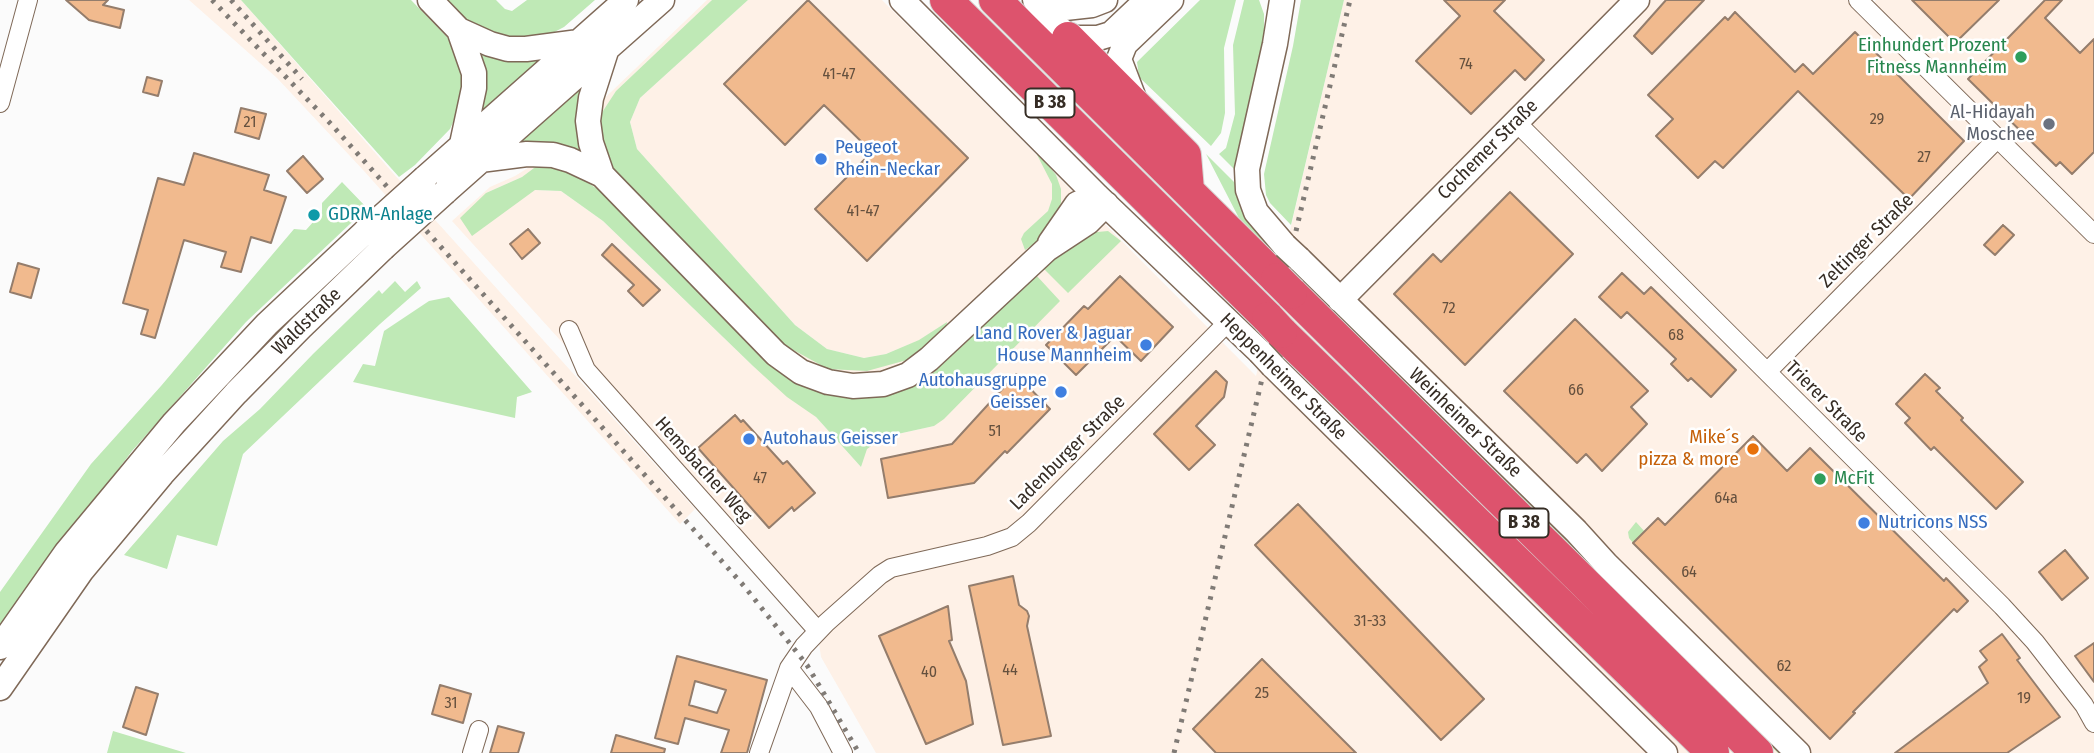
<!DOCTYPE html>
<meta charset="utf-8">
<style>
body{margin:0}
canvas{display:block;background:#fbfbfb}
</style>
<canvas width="2094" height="753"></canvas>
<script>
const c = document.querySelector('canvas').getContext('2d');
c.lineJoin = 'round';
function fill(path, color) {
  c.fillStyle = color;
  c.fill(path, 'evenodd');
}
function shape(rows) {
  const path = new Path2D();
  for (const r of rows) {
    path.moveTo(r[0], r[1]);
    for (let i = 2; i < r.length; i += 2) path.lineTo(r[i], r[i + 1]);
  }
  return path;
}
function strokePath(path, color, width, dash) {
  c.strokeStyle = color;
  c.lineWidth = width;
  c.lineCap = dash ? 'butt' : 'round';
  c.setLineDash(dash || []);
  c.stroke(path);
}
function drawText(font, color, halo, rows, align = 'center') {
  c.font = font + ' "Fira Sans Condensed",sans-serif';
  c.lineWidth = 5;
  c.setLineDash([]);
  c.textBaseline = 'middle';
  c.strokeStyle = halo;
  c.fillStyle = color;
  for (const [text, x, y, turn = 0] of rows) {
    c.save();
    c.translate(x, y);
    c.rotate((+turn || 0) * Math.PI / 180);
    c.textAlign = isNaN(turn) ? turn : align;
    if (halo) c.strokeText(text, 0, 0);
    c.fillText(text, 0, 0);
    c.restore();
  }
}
fill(shape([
 [189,0,241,0,392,172,695,509,680,524,364,171,277,78],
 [707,0,712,0,616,91,601,114,828,369,907,360,946,323,920,340,886,354,864,358,827,349,795,325,637,149,630,122,640,98,748,0,882,0,1256,376,1344,0,1847,0,1861,15,1876,0,2094,0,2094,753,876,753,821,657,816,622,452,221,490,187,515,176,539,161],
 [538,165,571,171,600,191,755,347,800,384,835,396,874,397,903,390,932,374,1036,276,934,426,884,437,866,449,861,467,815,416,753,366,603,221,561,191,535,190,486,193,522,177]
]), '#fef1e7');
fill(shape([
 [241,0,411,0,447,37,459,59,464,84,461,105,450,129,415,165,399,177],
 [443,0,496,0,505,9,512,11,527,0,595,0,564,27,539,40,513,42,470,25],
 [712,0,748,0,640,98,630,122,637,149,795,325,827,349,864,358,886,354,919,340,947,322,946,328,907,360,867,371,828,369,786,346,612,168,601,137,601,114,616,91],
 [1200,0,1236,0,1224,48,1225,113,1221,133,1211,146,1139,77,1137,62],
 [1244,0,1259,0,1264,14,1264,38,1235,170,1219,154,1226,148,1235,114,1233,45],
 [1301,0,1344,0,1291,225,1270,203,1266,195,1264,174,1293,46],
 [476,47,548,55,471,123],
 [588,78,590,163,509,149],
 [1031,143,1056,175,1061,189,1061,202,1058,219,1037,244,1035,243,1025,250,1021,239,1024,233,1048,211,1052,199,1052,184],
 [1206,154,1238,186,1282,256,1281,262,1243,226],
 [538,165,571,171,600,191,755,347,800,384,835,396,874,397,903,390,932,374,1036,275,1060,301,944,419,934,426,884,437,867,449,861,467,816,417,787,397,753,366,603,221,561,191,535,190,472,236,460,218,486,193,522,177],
 [342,182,367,208,246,322,132,451,0,627,0,592,91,464,161,386,294,229,306,230,322,212,322,203],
 [1108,231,1121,241,1068,293,1043,268,1065,245,1087,233],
 [1296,269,1786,753,1778,753,1294,276],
 [395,281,405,292,417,281,421,288,380,324,243,454,217,546,177,535,167,569,124,555,223,441,260,409,313,354,379,290,382,294],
 [449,297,532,392,517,397,515,418,353,382,363,364,375,366,384,331,429,301],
 [1636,522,1645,532,1633,543,1629,538,1628,532],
 [113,731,186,753,107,753]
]), '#bfe9b6');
const building = shape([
 [66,0,108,0,103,5,124,10,120,28,89,20,66,0],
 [808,0,968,158,867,261,815,209,872,152,824,105,785,145,724,84,808,0],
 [1444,0,1505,0,1494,11,1544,60,1525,80,1515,70,1471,114,1416,61,1460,16,1444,0],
 [1666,0,1704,0,1652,54,1634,36,1666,0],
 [1912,0,1999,0,1955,43,1912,0],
 [2045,0,2062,0,2045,18,2080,53,2094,39,2094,152,2072,174,2060,162,2056,166,1968,79,2045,0],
 [1735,12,1795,72,1803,64,1813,74,1855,32,1964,141,1909,199,1798,91,1723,168,1715,161,1698,178,1656,136,1673,119,1648,95,1725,17,1728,20,1735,12],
 [147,77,162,81,158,96,143,92,147,77],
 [241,108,266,114,259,139,235,132,241,108],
 [194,153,269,175,264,190,286,197,271,243,251,237,241,272,221,267,226,252,184,240,155,338,141,334,148,310,123,303,158,178,184,185,194,153],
 [303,156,323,179,307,193,287,171,303,156],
 [1510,192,1573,254,1465,365,1394,294,1433,254,1441,262,1510,192],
 [2003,225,2014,235,1995,255,1984,245,2003,225],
 [528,229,540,243,522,259,510,244,528,229],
 [612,244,660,290,643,306,628,291,634,285,602,255,612,244],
 [18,263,39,269,31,298,10,292,18,263],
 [1622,273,1644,294,1651,287,1736,370,1711,397,1691,378,1688,381,1671,364,1676,359,1627,312,1621,318,1599,297,1622,273],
 [1120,276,1173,327,1141,361,1115,336,1076,375,1046,345,1084,306,1088,309,1120,276],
 [1575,319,1648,391,1631,407,1647,424,1602,471,1586,454,1577,463,1504,391,1575,319],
 [1216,371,1227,382,1224,397,1196,426,1215,445,1189,470,1154,434,1216,371],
 [1016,374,1050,409,1007,453,1005,451,974,483,888,498,881,459,952,444,1016,374],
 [1925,374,1940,388,1936,391,1963,418,1961,420,2023,482,1996,509,1934,447,1931,450,1905,423,1910,418,1896,404,1925,374],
 [735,415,741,422,743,420,783,464,787,461,815,493,794,511,792,507,769,528,698,448,735,415],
 [1753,436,1787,471,1810,448,1944,581,1946,578,1968,601,1957,612,1954,609,1853,712,1855,713,1830,739,1633,543,1658,518,1665,525,1753,436],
 [1298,504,1484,699,1441,740,1255,545,1298,504],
 [2065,550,2088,578,2062,600,2039,572,2065,550],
 [1013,576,1019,605,1027,611,1029,616,1027,626,1051,736,1003,745,969,586,1013,576],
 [948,606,952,640,949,641,966,681,973,724,926,744,879,636,948,606],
 [2002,634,2020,658,2017,660,2060,717,2007,753,1895,753,1988,683,1979,667,1987,660,1980,651,2002,634],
 [2094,643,2094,682,2075,656,2094,643],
 [677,656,767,680,747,753,721,753,729,730,685,718,678,744,655,738,677,656],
 [695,681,726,690,717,713,689,705,695,681],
 [1262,659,1356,753,1216,753,1193,729,1262,659],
 [440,685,471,694,463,723,432,714,440,685],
 [136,687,158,694,146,735,123,727,136,687],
 [498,726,524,733,518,753,490,753,498,726],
 [616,735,665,749,664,753,611,753,616,735]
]);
fill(building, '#f1ba8e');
strokePath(building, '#947d6c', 2);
const street = shape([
 [1858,0,2094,234],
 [0,103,28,0],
 [1516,122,2002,606,2035,642,2084,705,2094,723],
 [569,330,586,370,818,631],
 [1767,372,1997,139],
 [789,668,819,707,843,753],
 [472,753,479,730],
 [759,753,789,668,804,646,826,623,880,575,891,568,987,546,1012,537,1029,523,1228,322]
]);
const secondary = shape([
 [430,0,459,30,490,44,508,49,526,49,579,42],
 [902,0,1097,196,1260,352],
 [1035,0,1068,38,1098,38,1111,34,1147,0],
 [1046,0,1065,8,1092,5,1105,0],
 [1282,0,1275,44,1247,169,1248,190,1256,212,1285,246],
 [459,30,474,73,474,88,462,144],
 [1135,101,1119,59,1125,44,1171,0],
 [480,160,527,154,553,155,570,160,602,175,776,354,801,372,828,382,853,386,883,384,908,375,929,359,1047,249,1088,222,1106,204],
 [602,175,591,143,588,121,591,98,607,48],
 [425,178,626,0],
 [445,192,662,0],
 [1050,243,1077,204,1097,196],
 [1299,259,1576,531,1606,564,1798,753],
 [1340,300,1637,0],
 [1273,366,1665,753],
 [0,647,66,553,174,423,267,324,366,231],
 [0,688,82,570,162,474,236,393,301,327,383,248]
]);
const highway = shape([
 [946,0,1268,318],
 [995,0,1277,279],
 [1068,38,1185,155,1188,190],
 [1291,293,1757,753],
 [1281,332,1713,753]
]);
strokePath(street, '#7f6958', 20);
strokePath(secondary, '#7f6958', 27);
strokePath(highway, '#d7d5d3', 34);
strokePath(street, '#fff', 18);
strokePath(secondary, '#fff', 24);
strokePath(highway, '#dd536d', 32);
strokePath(shape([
 [212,0,331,124,744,586,807,665,859,753],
 [231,0,302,79],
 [1296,231,1350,0],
 [1174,753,1262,379]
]), '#807b76', 5, [3.5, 7]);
const secondaryBridge = shape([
 [366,231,425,178],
 [1285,246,1299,259],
 [383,248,445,192],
 [1260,352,1273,366]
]);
const highwayBridge = shape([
 [1277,279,1291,293],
 [1268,318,1281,332]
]);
strokePath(secondaryBridge, '#7f6958', 27, []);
strokePath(highwayBridge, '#d7d5d3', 34, []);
strokePath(secondaryBridge, '#fff', 24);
strokePath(highwayBridge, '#dd536d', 32);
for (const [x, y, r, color] of [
 [2021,57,7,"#2e9e5b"],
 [2049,124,7,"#6b7280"],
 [821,159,7,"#3f7fe0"],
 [314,215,7,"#0f9aa8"],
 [1146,345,7,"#3f7fe0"],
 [1061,392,7,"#3f7fe0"],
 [749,439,7,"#3f7fe0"],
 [1753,449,7,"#e8710a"],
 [1820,479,7,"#2e9e5b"],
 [1864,523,7,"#3f7fe0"]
]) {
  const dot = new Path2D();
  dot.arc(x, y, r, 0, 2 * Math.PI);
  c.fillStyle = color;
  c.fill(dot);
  strokePath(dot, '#fff', 2.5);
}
drawText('16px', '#64503e', null, [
 ["74",1466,65],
 ["41-47",839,75],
 ["29",1877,120],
 ["21",250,123],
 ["27",1924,158],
 ["41-47",863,212],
 ["72",1449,309],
 ["68",1676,336],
 ["66",1576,391],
 ["51",995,432],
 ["47",760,479],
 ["64a",1726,499],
 ["64",1689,573],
 ["31-33",1370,622],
 ["62",1784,667],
 ["44",1010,671],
 ["40",929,673],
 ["25",1262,694],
 ["19",2024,699],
 ["31",451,704]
]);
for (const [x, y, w] of [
 [1050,103,49],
 [1524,523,49]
]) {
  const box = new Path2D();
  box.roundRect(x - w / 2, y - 14.5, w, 29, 5);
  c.fillStyle = '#fff';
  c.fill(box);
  strokePath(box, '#352c24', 2);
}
drawText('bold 18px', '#352c24', null, [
 ["B 38",1050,103],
 ["B 38",1524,523]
]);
drawText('19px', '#27864d', '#fff', [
 ["Einhundert Prozent",2007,46],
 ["Fitness Mannheim",2007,68],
 ["McFit",1834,479,"left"]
], 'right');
drawText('19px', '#5b616d', '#fff', [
 ["Al-Hidayah",2035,113],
 ["Moschee",2035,135]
], 'right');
drawText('19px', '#366cbe', '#fff', [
 ["Peugeot",835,148],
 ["Rhein-Neckar",835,170],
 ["Land Rover & Jaguar",1132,334,"right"],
 ["House Mannheim",1132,356,"right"],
 ["Autohausgruppe",1047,381,"right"],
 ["Geisser",1047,403,"right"],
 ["Autohaus Geisser",763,439],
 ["Nutricons NSS",1878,523]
], 'left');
drawText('19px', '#352c24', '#fff', [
 ["Cochemer Straße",1488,150,-45],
 ["Zeltinger Straße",1867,241,-45],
 ["Waldstraße",307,322,-44],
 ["Heppenheimer Straße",1283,377,45],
 ["Trierer Straße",1826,402,45],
 ["Weinheimer Straße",1465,423,44],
 ["Ladenburger Straße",1068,453,-45],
 ["Hemsbacher Weg",703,470,48]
]);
drawText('19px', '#0d838f', '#fff', [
 ["GDRM-Anlage",328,215]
], 'left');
drawText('19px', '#c56008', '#fff', [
 ["Mike´s",1739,438],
 ["pizza & more",1739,460]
], 'right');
</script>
